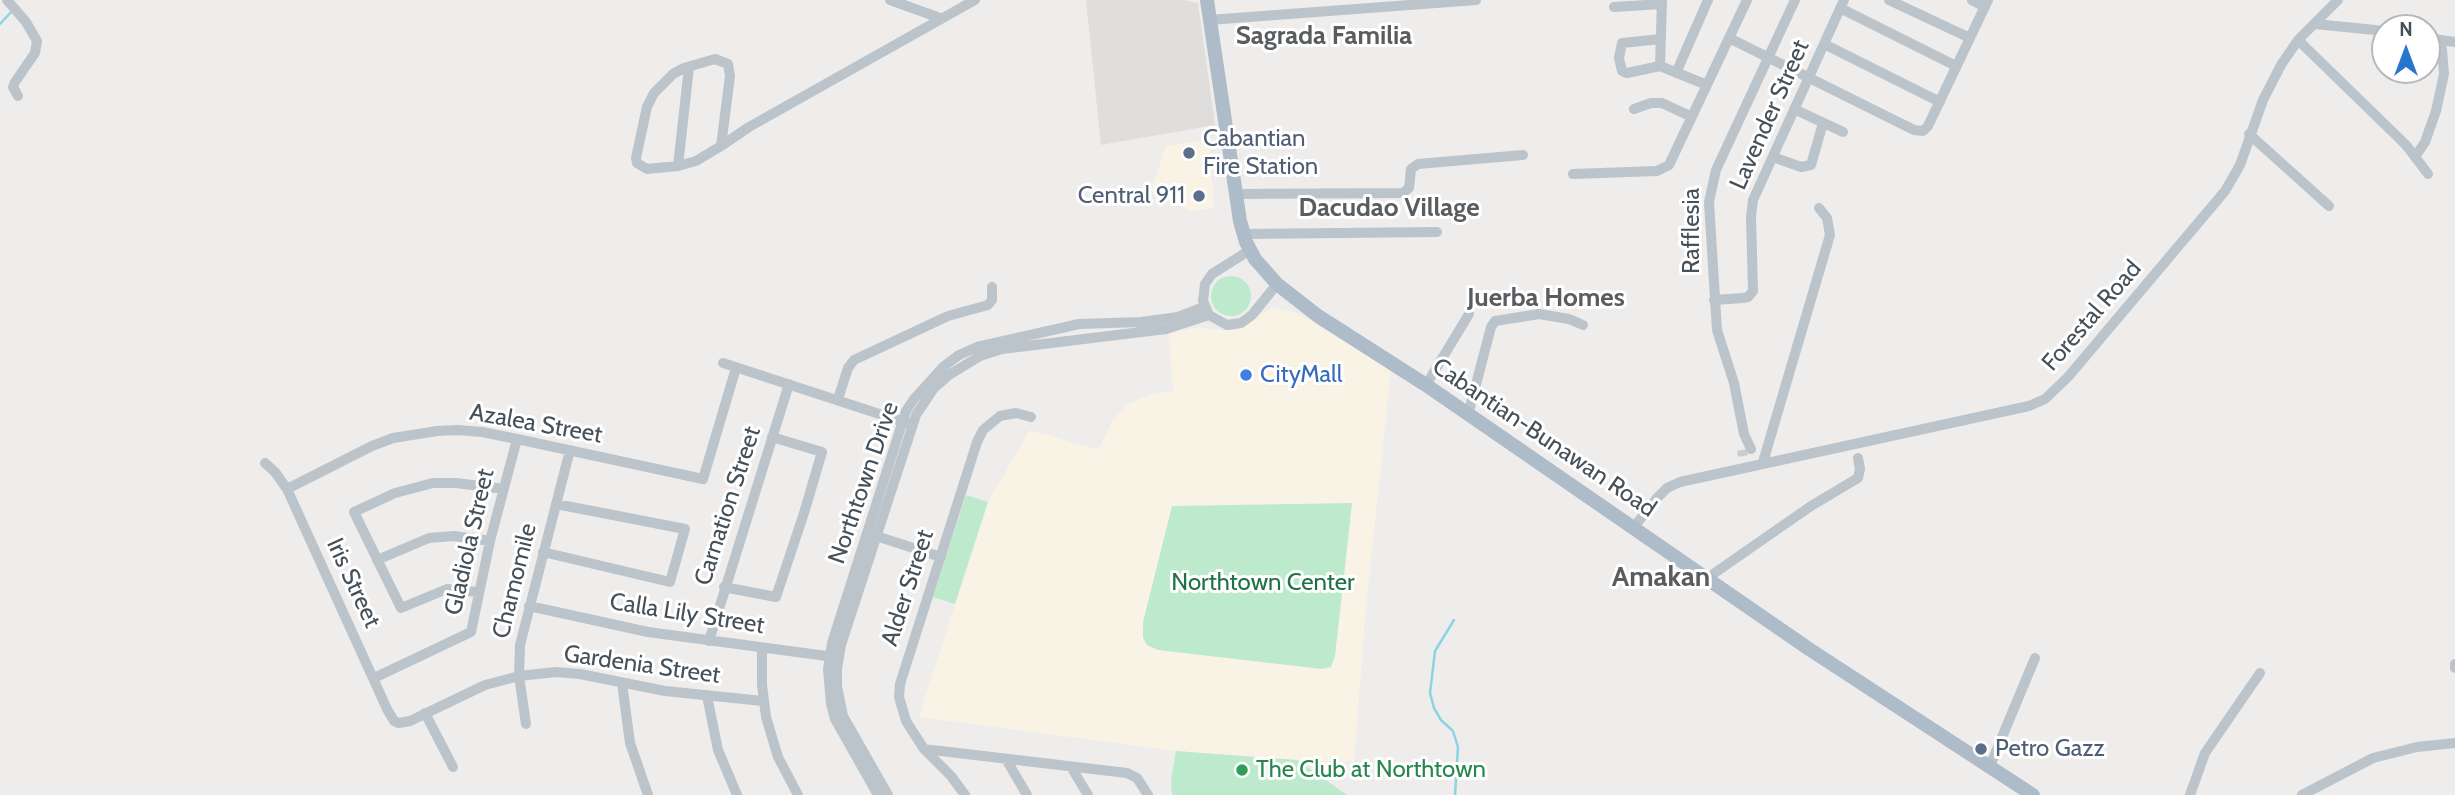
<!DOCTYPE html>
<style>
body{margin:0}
#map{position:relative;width:2455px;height:795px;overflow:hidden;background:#efecec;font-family:Cabin,sans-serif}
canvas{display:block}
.north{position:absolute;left:2371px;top:14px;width:70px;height:70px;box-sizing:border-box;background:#fff;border:2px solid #b5b9bc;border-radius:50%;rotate:0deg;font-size:19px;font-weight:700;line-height:28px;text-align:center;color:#465058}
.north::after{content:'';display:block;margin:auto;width:24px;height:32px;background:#2775cd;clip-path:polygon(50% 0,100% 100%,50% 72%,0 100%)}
</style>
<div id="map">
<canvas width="2455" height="795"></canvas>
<div class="north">N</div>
</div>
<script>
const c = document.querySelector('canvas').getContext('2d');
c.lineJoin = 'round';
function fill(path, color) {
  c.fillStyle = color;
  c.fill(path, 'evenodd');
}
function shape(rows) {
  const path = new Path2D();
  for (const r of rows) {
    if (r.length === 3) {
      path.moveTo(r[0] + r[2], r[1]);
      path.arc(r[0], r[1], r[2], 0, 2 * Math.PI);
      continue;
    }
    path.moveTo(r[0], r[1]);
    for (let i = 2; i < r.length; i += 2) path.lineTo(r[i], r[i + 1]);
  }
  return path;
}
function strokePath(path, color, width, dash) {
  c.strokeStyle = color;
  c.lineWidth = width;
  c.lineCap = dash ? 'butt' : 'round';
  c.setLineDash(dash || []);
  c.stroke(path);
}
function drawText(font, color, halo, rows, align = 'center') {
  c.font = font + ' Cabin,sans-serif';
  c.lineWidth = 6;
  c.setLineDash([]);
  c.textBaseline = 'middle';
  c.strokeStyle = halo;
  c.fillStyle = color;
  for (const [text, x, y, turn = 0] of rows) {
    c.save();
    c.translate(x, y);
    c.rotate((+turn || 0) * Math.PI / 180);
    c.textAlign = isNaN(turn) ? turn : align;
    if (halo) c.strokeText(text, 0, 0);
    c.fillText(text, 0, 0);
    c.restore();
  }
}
fill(shape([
 [1209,139,1214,208,1192,211,1151,191,1166,146],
 [1273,308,1298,313,1391,370,1365,617,1354,762,1297,760,1176,751,919,717,988,502,1030,430,1098,450,1113,420,1127,405,1149,395,1173,391,1169,333,1199,327,1216,330,1236,330,1244,328,1259,315]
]), '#f9f3e5');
fill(shape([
 [1086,0,1184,0,1198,3,1215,125,1101,145]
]), '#e0dddd');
fill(shape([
 [1231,296,20],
 [966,495,988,502,955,604,933,597],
 [1352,503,1335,656,1331,667,1322,669,1158,650,1147,645,1143,638,1143,622,1172,506],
 [1176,751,1297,760,1347,795,1172,795,1171,780]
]), '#bdeacd');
strokePath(shape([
 [0,24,12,11],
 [1454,620,1435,651,1430,693,1434,708,1441,720,1453,731,1458,747,1455,795]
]), '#8dd4e3', 2.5);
strokePath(shape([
 [1742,450,1743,456]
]), '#cdcdce', 10, [10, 5]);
strokePath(shape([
 [7,0,26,22,37,41,35,53,15,82,13,87,18,96],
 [890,0,940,18],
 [1889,0,1970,38],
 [1972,0,1985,7],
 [1614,7,1662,4],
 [1840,8,1956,66],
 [1209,20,1476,0],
 [2315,24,2385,31],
 [1729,38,1914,130,1923,131,1928,126,1988,0],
 [2427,38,2455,42],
 [1661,39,1622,43,1619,58,1622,71,1627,73,1660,66,1707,85],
 [2298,40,2406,145,2428,174],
 [1824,44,1940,102],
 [1660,66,1662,0],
 [1676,73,1708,0],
 [1634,109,1651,103,1662,103,1692,117],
 [1794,109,1843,132],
 [2249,134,2329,206],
 [721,146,730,76,728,64,715,59,684,68,673,74,654,93,647,107,636,158,637,163,647,169,678,166,696,161,721,146,749,127,975,0],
 [1773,157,1801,167,1811,165,1823,123],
 [2415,157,2425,142,2436,111,2444,74,2442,49,2436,39],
 [678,166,689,67],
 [1573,174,1657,171,1669,165,1747,0],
 [1234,194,1403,193,1409,188,1411,169,1418,164,1523,155],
 [1243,234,1437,232],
 [1250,250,1212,274,1205,284,1203,301,1209,315,1227,325,1241,323,1252,315,1277,284],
 [1714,300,1743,298,1748,297,1753,291,1751,217,1753,200,1844,0],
 [723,363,910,424],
 [1426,385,1469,314],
 [838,399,848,368,854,360,948,316,988,305,992,300,992,287],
 [1468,415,1491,327,1495,321,1539,314,1569,319,1583,325],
 [1751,449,1744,434,1734,383,1717,330,1709,202,1716,170,1795,0],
 [1763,462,1830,235,1827,218,1819,208],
 [265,463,275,472,287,489,387,709,394,721,399,723,410,721,485,685,519,676,556,672,580,674,665,691,763,701],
 [287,489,372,446,393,438,437,431,458,430,482,432,517,439,703,479,736,368],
 [1634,527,1657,498,1667,488,1680,482,2029,406,2045,399,2068,377,2225,191,2240,165,2263,100,2281,65,2298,40,2338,0],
 [873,535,941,557],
 [543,552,670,582,685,529,556,504],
 [377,560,429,538,454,536,490,541],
 [1706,579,1811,506,1858,478,1860,469,1858,458],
 [724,587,776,597,804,513,822,452,772,437],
 [478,592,447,589,401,608,354,512,395,493,433,483,456,483,504,489],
 [529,606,648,632,834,657],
 [709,641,789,384],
 [762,648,762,685,766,717,778,757,798,795],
 [2455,664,2455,668],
 [374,678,471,632,490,541,517,439],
 [622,683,630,743,648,795],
 [707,696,718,750,737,795],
 [425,713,453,767],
 [526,724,519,676,520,645,570,450],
 [924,749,1127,773,1137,778,1148,795],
 [1006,759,1027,795],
 [1990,766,2035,658],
 [1071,767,1088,795],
 [878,795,835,719,831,704,828,669,832,643,867,533,906,411,914,399,943,367,959,355,977,347,1079,324,1141,322,1178,317,1204,307],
 [888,795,843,716,837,686,837,669,841,645,916,415,934,388,949,375,980,356,1002,349,1166,329,1209,315],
 [965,795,951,776,924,749,906,721,899,697,900,684,977,442,983,430,1000,416,1016,413,1031,417],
 [2190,795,2205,753,2260,673],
 [2302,795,2373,758,2417,747,2455,743]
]), '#bbc4ca', 10);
strokePath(shape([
 [1207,0,1240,221,1246,242,1255,259,1277,284,1318,316,1426,385,1809,649,2033,795]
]), '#aebcc9', 14);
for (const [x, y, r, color] of [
 [1189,153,7,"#5c6f8a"],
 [1199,196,7,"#5c6f8a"],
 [1246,375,7,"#3f7fe0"],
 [1981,749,7,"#5c6f8a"],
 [1242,770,7,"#2e9e5b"]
]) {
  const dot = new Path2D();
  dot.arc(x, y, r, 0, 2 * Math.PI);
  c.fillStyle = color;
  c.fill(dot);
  strokePath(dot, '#fff', 2.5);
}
drawText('24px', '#465058', '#fff', [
 ["Lavender Street",1770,115,-66],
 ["Rafflesia",1692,231,-90],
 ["Forestal Road",2092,316,-49],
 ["Azalea Street",536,424,10],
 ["Cabantian-Bunawan Road",1544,438,34],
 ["Northtown Drive",864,483,-71],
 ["Carnation Street",728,506,-72],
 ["Gladiola Street",470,542,-77],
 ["Chamomile",515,581,-76],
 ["Iris Street",353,583,65],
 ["Alder Street",908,588,-72],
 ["Calla Lily Street",687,614,9],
 ["Gardenia Street",642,665,8]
]);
drawText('24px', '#4e5e75', '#fff', [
 ["Cabantian",1203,139],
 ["Fire Station",1203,167],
 ["Central 911",1185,196,"right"],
 ["Petro Gazz",1995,749]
], 'left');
drawText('24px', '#366cbe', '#fff', [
 ["CityMall",1260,375]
], 'left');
drawText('24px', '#1e7245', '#fff', [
 ["Northtown Center",1263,583]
]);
drawText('24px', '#27864d', '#fff', [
 ["The Club at Northtown",1256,770]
], 'left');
drawText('bold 26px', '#595d60', '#fff', [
 ["Sagrada Familia",1324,36],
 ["Dacudao Village",1389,208],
 ["Juerba Homes",1546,298]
]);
drawText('bold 28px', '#595d60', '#fff', [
 ["Amakan",1661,578]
]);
</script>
